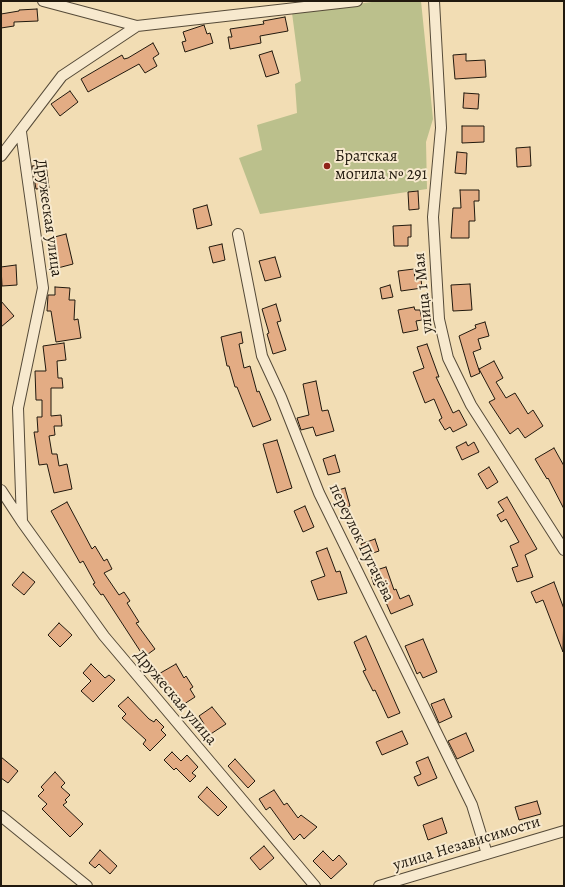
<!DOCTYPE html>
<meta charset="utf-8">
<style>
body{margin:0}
#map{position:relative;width:565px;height:887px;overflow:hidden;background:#f2ddb4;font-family:Alegreya,serif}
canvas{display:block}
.frame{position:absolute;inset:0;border:2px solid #21190e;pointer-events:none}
</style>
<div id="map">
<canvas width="565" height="887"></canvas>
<div class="frame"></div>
</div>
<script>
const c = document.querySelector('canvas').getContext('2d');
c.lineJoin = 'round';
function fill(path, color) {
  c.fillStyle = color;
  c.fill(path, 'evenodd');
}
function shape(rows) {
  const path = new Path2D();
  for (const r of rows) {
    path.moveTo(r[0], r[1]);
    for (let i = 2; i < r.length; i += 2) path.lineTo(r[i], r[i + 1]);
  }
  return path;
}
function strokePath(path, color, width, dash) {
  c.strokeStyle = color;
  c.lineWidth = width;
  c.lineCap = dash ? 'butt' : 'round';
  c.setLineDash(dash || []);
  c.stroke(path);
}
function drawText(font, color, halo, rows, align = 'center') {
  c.font = font + ' Alegreya,serif';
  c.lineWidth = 4;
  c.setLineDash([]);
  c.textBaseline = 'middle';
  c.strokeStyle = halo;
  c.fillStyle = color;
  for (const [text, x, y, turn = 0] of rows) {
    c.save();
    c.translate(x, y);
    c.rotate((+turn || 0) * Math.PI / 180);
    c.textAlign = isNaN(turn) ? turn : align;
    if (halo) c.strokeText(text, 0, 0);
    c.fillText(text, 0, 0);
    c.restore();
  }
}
fill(shape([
 [379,1,421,1,433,119,426,142,427,189,260,214,239,158,262,150,257,125,297,113,295,84,301,81,292,13]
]), '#bbc08c');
const building = shape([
 [37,9,38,21,14,22,14,26,1,28,1,14,19,11,19,10,37,9],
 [285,17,288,31,260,36,261,43,230,49,228,37,232,37,230,29,264,24,263,21,285,17],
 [204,25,207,34,210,33,213,43,185,52,182,42,186,41,183,32,204,25],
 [153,43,159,54,153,58,157,66,145,73,139,64,88,92,81,79,122,55,124,59,128,58,153,43],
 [272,51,279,73,266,77,259,55,272,51],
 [466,54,466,61,485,60,486,77,455,79,453,55,466,54],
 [70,91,78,102,60,116,51,104,70,91],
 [464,93,479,94,478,109,463,108,464,93],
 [462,126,484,126,484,142,462,143,462,126],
 [530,147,531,166,517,167,516,148,530,147],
 [457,152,467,153,466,174,455,173,457,152],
 [46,164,49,188,36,189,32,166,46,164],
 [460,190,479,190,479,201,474,201,475,221,469,221,469,238,451,238,453,208,461,208,460,190],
 [418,191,419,209,409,210,408,192,418,191],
 [207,205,212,225,197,229,193,209,207,205],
 [411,225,411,237,408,237,408,246,394,246,393,226,411,225],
 [66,234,73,264,54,269,47,239,66,234],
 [222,244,225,260,213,263,209,247,222,244],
 [275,257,281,277,265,281,259,261,275,257],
 [16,265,17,285,2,286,1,267,16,265],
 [414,269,415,280,421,279,422,288,401,291,398,271,414,269],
 [470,284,472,310,453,311,451,285,470,284],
 [390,285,393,297,382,299,380,288,390,285],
 [55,287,70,288,69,300,75,300,74,320,78,319,81,338,56,342,51,311,47,311,48,295,55,295,55,287],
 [1,301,14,316,1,327,1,301],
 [276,304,281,321,277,322,286,350,273,354,267,334,269,333,262,309,276,304],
 [414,307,415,310,420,310,422,320,416,321,418,330,403,333,398,310,414,307],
 [485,322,489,336,478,339,481,349,473,352,480,373,471,377,459,336,476,328,475,325,485,322],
 [241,332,243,343,239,344,244,368,250,366,257,392,259,391,271,420,253,427,237,387,235,387,229,366,227,366,221,337,241,332],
 [64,343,66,360,57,361,58,378,62,378,63,388,51,388,51,416,61,415,62,426,54,426,55,435,49,436,52,454,57,454,59,466,67,464,72,489,54,493,47,464,39,465,34,432,38,432,37,417,42,417,42,400,36,400,35,371,46,371,43,346,64,343],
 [427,344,439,377,436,377,453,413,459,410,467,425,453,432,450,427,445,430,439,420,442,418,434,399,425,403,413,372,424,368,417,347,427,344],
 [494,361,503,378,496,382,506,398,515,393,528,414,533,410,543,426,525,438,518,428,510,434,489,402,495,399,479,369,494,361],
 [316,381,322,411,328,410,334,431,316,436,313,427,301,430,297,418,309,415,303,384,316,381],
 [277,440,292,488,277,493,263,444,277,440],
 [466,442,468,446,474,442,479,452,462,460,456,447,466,442],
 [554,448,564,466,564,509,548,478,547,479,535,459,554,448],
 [335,455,340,472,328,475,323,459,335,455],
 [489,467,498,482,487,489,478,474,489,467],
 [345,488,350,506,340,509,335,491,345,488],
 [507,497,537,549,525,555,533,577,517,582,512,568,518,566,510,546,519,542,506,519,501,522,497,515,504,511,498,502,507,497],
 [67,502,92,549,95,546,104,561,107,559,112,569,104,573,119,595,124,592,130,601,127,603,139,622,136,623,155,649,144,657,103,594,101,595,93,584,95,583,83,561,80,563,51,511,67,502],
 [305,506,314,527,303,532,294,511,305,506],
 [375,539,379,551,364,556,361,544,375,539],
 [327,548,336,572,340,571,347,593,318,600,311,581,325,576,316,552,327,548],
 [386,567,394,590,396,589,400,599,409,595,413,605,391,614,378,584,374,585,370,572,386,567],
 [23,572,35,582,24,595,12,585,23,572],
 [554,582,564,609,563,652,543,600,536,603,531,592,554,582],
 [59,623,72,635,60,647,48,635,59,623],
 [366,636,400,713,388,718,375,690,373,691,363,671,366,670,354,642,366,636],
 [423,639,437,672,423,678,420,672,417,674,405,646,423,639],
 [91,664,105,678,109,675,115,680,93,702,81,691,91,681,83,673,91,664],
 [176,664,184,678,186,676,193,687,190,689,195,697,181,706,168,684,164,687,157,675,176,664],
 [128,697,149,719,154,722,156,719,164,727,161,730,166,735,150,751,143,744,146,740,122,718,126,714,118,706,128,697],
 [444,699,452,717,439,723,431,704,444,699],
 [212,707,226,724,203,739,196,729,204,724,199,716,212,707],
 [402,731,408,744,382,755,376,742,402,731],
 [466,733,474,751,457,759,448,741,466,733],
 [172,752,181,761,187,755,198,767,192,773,196,776,190,782,176,768,174,770,164,760,172,752],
 [1,757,18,771,8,783,1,778,1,757],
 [428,757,437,778,418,786,414,777,421,774,416,762,428,757],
 [235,759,255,781,248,788,228,766,235,759],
 [55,772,65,783,61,787,70,795,65,800,67,802,63,805,83,824,70,837,42,809,47,804,38,796,44,790,41,787,55,772],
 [207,787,227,807,218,816,198,797,207,787],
 [274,790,284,805,287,803,298,818,301,815,317,827,304,839,300,834,294,840,270,807,266,810,259,799,274,790],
 [537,801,541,814,519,820,515,807,537,801],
 [442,818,447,833,428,840,423,825,442,818],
 [264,846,274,858,260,870,250,858,264,846],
 [100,850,117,866,110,874,99,864,95,868,89,863,100,850],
 [323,851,333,861,339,855,347,864,331,879,313,861,323,851]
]);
fill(building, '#e3ac84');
strokePath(building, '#21190e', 1);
const street = shape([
 [43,1,137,26,357,1],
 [434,1,441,128,433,217,439,319,448,358,471,405,564,550],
 [21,132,43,288,18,408,22,522,104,636,315,886],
 [1,156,62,76,137,26],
 [238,234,262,356,281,397,319,493,472,805,487,854],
 [1,490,22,522],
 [1,816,87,886],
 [379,886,564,831]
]);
strokePath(street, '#554a38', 12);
strokePath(street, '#f7e9ce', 10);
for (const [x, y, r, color] of [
 [327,166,4,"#8f2418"]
]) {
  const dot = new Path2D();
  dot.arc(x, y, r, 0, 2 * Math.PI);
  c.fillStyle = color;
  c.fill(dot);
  strokePath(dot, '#f7e9ce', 1.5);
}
drawText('16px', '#21190e', '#f7e9ce', [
 ["Братская",335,157],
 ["могила № 291",335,175]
], 'left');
drawText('16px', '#21190e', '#f7e9ce', [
 ["Дружеская улица",48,218,82],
 ["улица 1 Мая",424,293,-96],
 ["переулок Пугачёва",361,543,64],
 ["Дружеская улица",175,698,50],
 ["улица Независимости",467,844,-17]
]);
</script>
